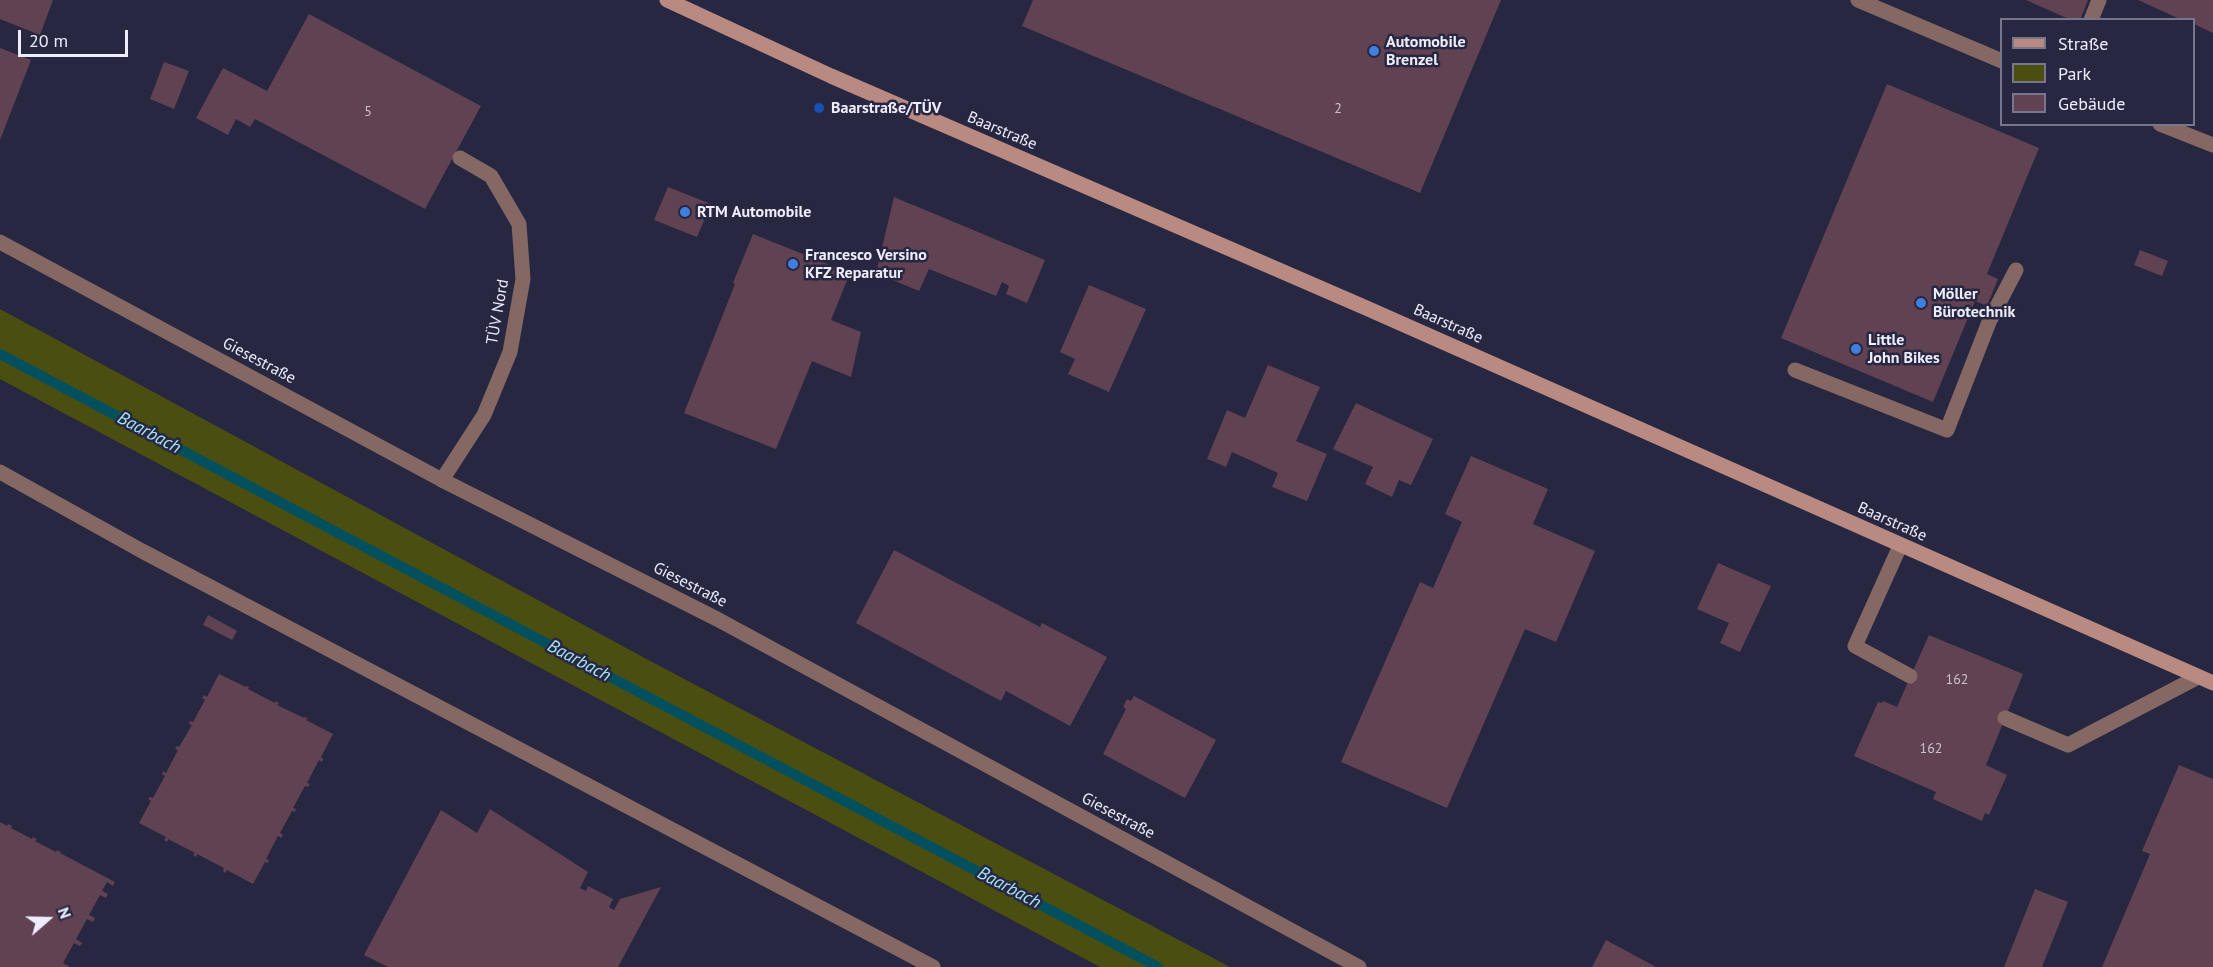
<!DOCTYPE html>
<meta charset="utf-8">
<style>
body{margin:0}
#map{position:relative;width:2213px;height:967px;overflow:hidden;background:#282741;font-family:"PT Sans",sans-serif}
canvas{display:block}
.legend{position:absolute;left:2000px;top:18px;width:195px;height:108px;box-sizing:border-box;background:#282741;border:2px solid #77768d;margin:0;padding:8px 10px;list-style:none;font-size:18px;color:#ededfe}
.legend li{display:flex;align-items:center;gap:12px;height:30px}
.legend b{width:30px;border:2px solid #77768d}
.north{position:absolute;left:18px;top:889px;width:60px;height:60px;-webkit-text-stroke:4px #282741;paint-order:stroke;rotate:70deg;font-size:16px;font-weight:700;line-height:24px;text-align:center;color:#ededfe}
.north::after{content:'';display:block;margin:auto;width:21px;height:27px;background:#ededfe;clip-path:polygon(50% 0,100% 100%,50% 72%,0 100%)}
.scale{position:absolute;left:18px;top:30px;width:110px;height:27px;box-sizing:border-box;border:3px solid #ededfe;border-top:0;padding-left:8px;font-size:18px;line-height:21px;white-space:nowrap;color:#ededfe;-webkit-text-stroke:4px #282741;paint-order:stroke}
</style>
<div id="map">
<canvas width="2213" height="967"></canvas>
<ul class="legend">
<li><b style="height:8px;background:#b98a82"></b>Straße</li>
<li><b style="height:16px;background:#4b4e11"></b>Park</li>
<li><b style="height:16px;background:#604252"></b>Gebäude</li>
</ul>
<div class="north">N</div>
<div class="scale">20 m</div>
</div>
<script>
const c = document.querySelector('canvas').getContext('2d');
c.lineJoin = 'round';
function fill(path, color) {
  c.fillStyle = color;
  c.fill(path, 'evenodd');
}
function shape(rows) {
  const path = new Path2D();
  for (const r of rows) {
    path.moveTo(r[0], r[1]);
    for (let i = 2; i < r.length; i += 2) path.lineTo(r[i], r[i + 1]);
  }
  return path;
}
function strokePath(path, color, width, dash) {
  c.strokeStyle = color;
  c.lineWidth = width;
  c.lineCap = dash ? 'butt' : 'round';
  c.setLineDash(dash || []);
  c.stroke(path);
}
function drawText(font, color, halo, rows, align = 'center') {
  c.font = font + ' "PT Sans",sans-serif';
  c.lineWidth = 5;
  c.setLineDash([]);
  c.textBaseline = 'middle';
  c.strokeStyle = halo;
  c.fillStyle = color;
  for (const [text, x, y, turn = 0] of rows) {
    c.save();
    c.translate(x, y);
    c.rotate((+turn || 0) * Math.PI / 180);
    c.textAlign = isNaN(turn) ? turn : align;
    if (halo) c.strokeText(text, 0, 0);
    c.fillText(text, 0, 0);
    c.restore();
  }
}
fill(shape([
 [0,309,654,663,1230,967,1100,967,0,379]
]), '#4b4e11');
strokePath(shape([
 [0,354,1158,967]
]), '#02505d', 10);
fill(shape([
 [0,0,53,0,40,35,0,19],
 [1033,0,1501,0,1420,193,1022,26],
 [2026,0,2088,0,2080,20,2071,20],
 [2138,0,2213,0,2213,33,2194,24,2194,20,2182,20],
 [309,14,481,106,425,209,255,119,250,127,236,119,228,135,196,118,223,68,267,91],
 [0,48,31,60,0,140],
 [164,62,189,71,174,109,150,99],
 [1887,84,2039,148,1987,274,1998,279,1987,306,1975,301,1933,402,1781,338],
 [668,187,711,204,697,237,654,220],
 [894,197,1045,260,1027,303,1006,294,1009,286,1002,282,996,296,929,269,919,291,876,273],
 [753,234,850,273,831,320,861,332,851,377,812,361,776,449,684,413,735,284,733,283],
 [2140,250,2168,261,2162,276,2134,265],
 [1089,285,1146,309,1109,392,1068,374,1075,359,1060,352],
 [1268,365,1320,387,1296,441,1327,454,1307,501,1272,487,1278,473,1232,452,1226,467,1207,459,1227,410,1245,418],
 [1356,403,1433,439,1411,485,1399,480,1392,497,1365,484,1373,467,1333,449],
 [1471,456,1548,489,1533,524,1595,551,1556,642,1525,629,1447,808,1341,762,1420,582,1433,588,1462,522,1445,514],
 [894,550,1040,627,1042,623,1107,657,1070,726,1006,691,1001,701,856,623],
 [1718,563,1771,586,1740,652,1720,643,1729,623,1697,609],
 [208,615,237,631,232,640,203,625],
 [1929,635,2023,674,1986,765,2007,775,1989,815,1985,813,1982,821,1933,799,1936,792,1854,756,1878,702,1882,703,1883,701,1897,707],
 [219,674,246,687,246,686,249,687,248,689,275,703,275,701,279,703,277,705,304,718,304,717,308,718,306,720,333,734,321,757,323,759,322,762,319,760,307,783,310,784,308,787,305,786,293,808,296,809,295,812,292,811,280,833,283,835,281,838,278,836,266,859,269,860,268,863,265,862,253,884,227,870,225,873,223,871,224,868,197,854,196,857,193,855,195,853,168,839,167,842,164,840,166,837,139,823,151,801,148,799,150,797,153,798,165,776,162,774,163,771,166,773,178,750,175,749,177,746,179,747,192,725,189,724,190,721,193,722,205,700,202,698,204,695,207,697],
 [1134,696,1216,740,1185,798,1103,754,1126,709,1123,707,1127,699,1131,701],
 [2179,765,2213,779,2213,967,2102,967,2150,854,2142,851],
 [490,809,588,872,580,888,586,891,588,886,613,899,609,907,614,910,620,899,661,887,618,967,388,967,364,955,441,810,477,833],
 [0,822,7,826,8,824,12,826,11,828,32,839,33,837,37,839,35,841,56,852,57,850,61,852,60,853,115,882,113,886,107,882,102,891,108,894,106,898,100,895,89,915,95,918,93,922,87,919,76,939,82,943,80,946,74,943,63,963,70,967,0,967],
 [2035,889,2068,902,2042,967,2004,967],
 [1606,940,1656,967,1592,967]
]), '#604252');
strokePath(shape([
 [2091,20,2099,0],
 [1795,370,1947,430,1989,322,2016,270],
 [442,480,484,415,510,352,523,279,519,224,491,176,460,158],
 [1900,546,1855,646,1910,676],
 [2005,718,2068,745,2198,677]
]), '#856863', 15);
strokePath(shape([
 [1858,0,2002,61],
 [2160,124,2213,145],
 [0,242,442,480,717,619,1359,967],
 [0,472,142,551,933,967]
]), '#856863', 15);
strokePath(shape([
 [667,0,831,76,1364,307,2213,683]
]), '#b98a82', 15);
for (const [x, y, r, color] of [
 [1374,51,6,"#3f7fe0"],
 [819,108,6,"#1a4fb4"],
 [685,212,6,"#3f7fe0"],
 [793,264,6,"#3f7fe0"],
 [1921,303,6,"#3f7fe0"],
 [1856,349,6,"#3f7fe0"]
]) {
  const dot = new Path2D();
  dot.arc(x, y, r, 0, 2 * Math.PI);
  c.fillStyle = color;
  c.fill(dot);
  strokePath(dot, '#282741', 2);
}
drawText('14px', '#cac2d3', null, [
 ["2",1338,109],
 ["5",368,112],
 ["162",1957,680],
 ["162",1931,749]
]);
drawText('bold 16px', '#ededfe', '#282741', [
 ["Automobile",1386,42],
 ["Brenzel",1386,60],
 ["Baarstraße/TÜV",831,108],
 ["RTM Automobile",697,212],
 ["Francesco Versino",805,255],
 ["KFZ Reparatur",805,273],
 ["Möller",1933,294],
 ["Bürotechnik",1933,312],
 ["Little",1868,340],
 ["John Bikes",1868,358]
], 'left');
drawText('16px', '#ededfe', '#282741', [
 ["Baarstraße",1002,131,23],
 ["TÜV Nord",498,312,-80],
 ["Baarstraße",1448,324,24],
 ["Giesestraße",259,361,28],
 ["Baarstraße",1892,522,24],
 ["Giesestraße",690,585,27],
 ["Giesestraße",1118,816,28]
]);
drawText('italic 18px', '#a3e6f6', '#282741', [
 ["Baarbach",149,433,28],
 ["Baarbach",579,661,28],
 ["Baarbach",1009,888,28]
]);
</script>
